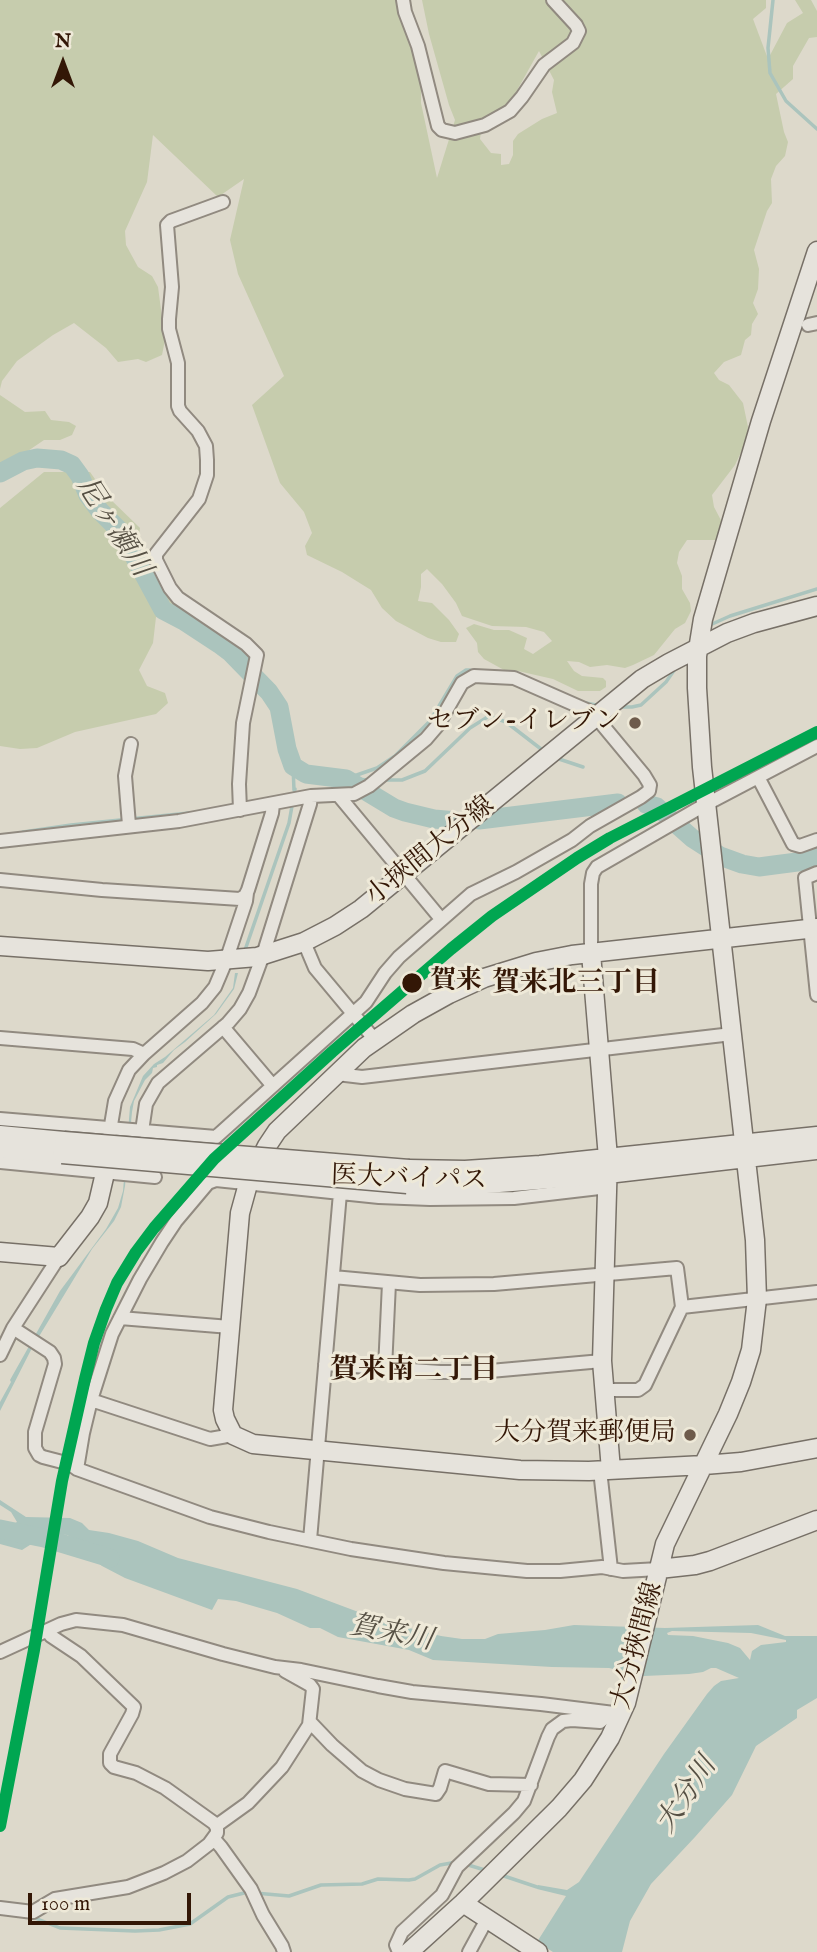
<!DOCTYPE html>
<meta charset="utf-8">
<style>
body{margin:0}
#map{position:relative;width:817px;height:1952px;overflow:hidden;background:#ddd9cb;font-family:"IM FELL English",serif}
canvas{display:block}
.north{position:absolute;left:28px;top:28px;width:70px;height:70px;-webkit-text-stroke:5px #eee9d8;paint-order:stroke;rotate:0deg;font-size:19px;font-weight:700;line-height:28px;text-align:center;color:#331706}
.north::after{content:'';display:block;margin:auto;width:24px;height:32px;background:#331706;clip-path:polygon(50% 0,100% 100%,50% 72%,0 100%)}
.scale{position:absolute;left:28px;top:1893px;width:163px;height:32px;box-sizing:border-box;border:4px solid #331706;border-top:0;padding-left:9px;font-size:21px;line-height:24px;white-space:nowrap;color:#331706;-webkit-text-stroke:5px #eee9d8;paint-order:stroke}
</style>
<div id="map">
<canvas width="817" height="1952"></canvas>
<div class="north">N</div>
<div class="scale">100 m</div>
</div>
<script>
const c = document.querySelector('canvas').getContext('2d');
c.lineJoin = 'round';
function fill(path, color) {
  c.fillStyle = color;
  c.fill(path, 'evenodd');
}
function shape(rows) {
  const path = new Path2D();
  for (const r of rows) {
    path.moveTo(r[0], r[1]);
    for (let i = 2; i < r.length; i += 2) path.lineTo(r[i], r[i + 1]);
  }
  return path;
}
function strokePath(path, color, width, dash) {
  c.strokeStyle = color;
  c.lineWidth = width;
  c.lineCap = dash ? 'butt' : 'round';
  c.setLineDash(dash || []);
  c.stroke(path);
}
function drawText(font, color, halo, rows, align = 'center') {
  c.font = font + ' "IM FELL English","Noto Serif JP",serif';
  c.lineWidth = 6;
  c.setLineDash([]);
  c.textBaseline = 'middle';
  c.strokeStyle = halo;
  c.fillStyle = color;
  for (const [text, x, y, turn = 0] of rows) {
    c.save();
    c.translate(x, y);
    c.rotate((+turn || 0) * Math.PI / 180);
    c.textAlign = isNaN(turn) ? turn : align;
    if (halo) c.strokeText(text, 0, 0);
    c.fillText(text, 0, 0);
    c.restore();
  }
}
fill(shape([
 [0,0,399,0,421,73,421,103,437,178,455,120,449,105,429,34,422,0,766,0,766,8,753,19,768,59,787,23,803,13,795,0,811,0,817,11,817,37,809,38,793,66,793,79,776,94,784,132,788,142,785,156,776,166,771,179,772,203,767,211,754,250,759,269,758,289,753,303,758,314,752,324,751,335,745,340,741,355,724,362,714,373,719,380,729,385,743,403,748,427,745,444,735,465,712,495,714,507,724,526,723,534,717,540,687,540,679,552,677,563,682,576,682,589,690,603,691,611,685,623,675,629,654,655,633,665,625,668,607,665,590,667,579,662,567,661,574,671,582,676,603,678,606,681,606,687,600,691,578,691,553,679,518,671,504,670,484,659,478,652,477,643,466,628,474,624,494,630,509,630,527,638,524,649,533,654,552,641,544,632,526,627,492,626,462,616,456,603,442,584,427,569,421,574,421,587,418,601,432,603,449,620,459,634,456,642,441,642,428,638,396,621,382,608,371,590,342,572,307,555,305,546,312,533,304,512,280,483,252,405,284,376,238,274,230,240,244,179,218,197,153,135,147,182,125,231,126,245,138,267,152,276,158,287,165,340,162,355,146,362,138,359,118,362,106,348,74,323,53,335,17,361,2,381,0,389],
 [539,51,554,80,552,92,557,113,542,119,518,134,513,141,513,155,509,164,501,165,501,154,491,153,480,139,482,124,511,101],
 [0,395,25,412,45,411,51,420,69,422,76,426,72,435,60,440,44,440,0,470],
 [44,472,90,472,107,496,140,528,134,569,184,606,190,616,179,619,156,617,153,643,139,670,147,686,165,693,168,703,156,714,75,732,37,748,20,749,0,746,0,508]
]), '#c6ccad');
fill(shape([
 [235,973,238,973,234,989,216,1014,185,1042,174,1050,163,1063,157,1065,157,1067,153,1068,152,1073,145,1080,134,1101,132,1112,125,1186,121,1207,114,1221,92,1249,32,1348,0,1411,0,1402,11,1382,10,1380,60,1291,106,1229,118,1208,123,1191,130,1107,143,1076,154,1064,165,1057,214,1015,233,988],
 [0,1500,26,1517,70,1518,82,1523,89,1530,109,1533,138,1541,178,1558,297,1589,385,1622,441,1636,462,1639,485,1639,498,1634,545,1630,574,1625,665,1628,758,1625,785,1636,817,1636,817,1698,797,1710,797,1718,756,1746,732,1795,695,1837,651,1884,630,1921,622,1952,553,1952,537,1942,566,1896,537,1889,538,1885,567,1890,579,1882,664,1754,707,1694,714,1686,721,1681,739,1678,716,1668,711,1668,703,1672,689,1674,644,1676,609,1668,552,1667,433,1660,409,1650,338,1637,320,1628,310,1628,277,1613,236,1601,218,1599,212,1610,125,1578,102,1566,88,1554,80,1542,67,1535,42,1532,33,1543,22,1550,0,1544,0,1524,9,1527,17,1522,11,1512,0,1505],
 [672,1631,751,1633,786,1640,786,1642,761,1645,752,1651,750,1660,740,1648,728,1643,693,1636,668,1635,667,1633]
]), '#abc4bd');
strokePath(shape([
 [773,0,768,48,770,73,786,101,817,129],
 [710,625,730,616,817,589],
 [581,702,596,705],
 [620,707,632,707,641,705,666,682,675,669],
 [556,758,583,767],
 [293,766,294,790],
 [351,777,377,768,395,756,430,721,457,676,466,670,470,670],
 [346,779,372,780],
 [383,780,402,780,425,771,470,728,489,716,506,722,541,749],
 [23,832,71,825,189,813],
 [244,953,289,823,295,789],
 [465,1864,488,1871],
 [501,1875,537,1887],
 [255,1893,289,1896,321,1885,362,1884,378,1879,409,1880,415,1879,440,1865,457,1862],
 [30,1916,60,1928,135,1931,159,1930,190,1924,228,1897,248,1892]
]), '#abc4bd', 3.5);
strokePath(shape([
 [0,473,23,461,37,458,61,460,72,465,80,476,88,495,100,511,121,532,163,610,184,621,219,644,231,653,269,692,279,707,287,749,293,766,306,774,346,779,394,808,405,812,434,819,457,821],
 [646,804,657,807,692,838,720,856,742,864,759,867,774,865,805,861,817,856],
 [479,820,618,803],
 [0,1529,44,1538,110,1558]
]), '#abc4bd', 19);
const street = shape([
 [403,0,405,12,418,46,438,126,442,130,455,133,485,125,510,111,522,97,544,65,573,43,579,31,576,25,553,0],
 [223,202,171,221,167,225,172,287,169,319,169,329,178,363,178,406,180,411,198,431,206,446,207,460,207,475,199,499,156,554,156,560,170,588,178,598,246,644,257,655,243,723,239,784,240,810],
 [808,325,817,323],
 [758,777,793,844,800,846,817,840],
 [339,796,441,919],
 [129,825,125,776,131,744],
 [0,841,179,821,311,796,354,794,369,786,426,739,438,725,462,683,474,676,514,678,589,711,595,716,644,775,650,785,649,791,641,797,590,826,572,840,516,872,471,894,399,957,385,973,366,1002,216,1137,0,1119],
 [817,873,805,878,817,995],
 [0,880,102,890,240,899,245,896,248,890,272,813,273,804],
 [304,942,315,968,375,1040],
 [591,953,591,884,593,873,597,867,701,807,817,746],
 [223,1027,273,1086],
 [0,1038,133,1049,144,1054],
 [337,1074,362,1077,732,1034],
 [142,1131,146,1104,158,1083,228,1023,240,1009,249,993,263,955,310,804,311,796],
 [109,1137,115,1101,129,1070,144,1054,202,1003,215,987,226,961,246,901,247,893],
 [0,1162,155,1177],
 [333,1277,420,1285,494,1284,677,1268,682,1307,645,1385,638,1390,604,1390],
 [682,1307,817,1292],
 [120,1318,230,1327],
 [13,1328,50,1352,54,1358,55,1364,35,1432,35,1448,39,1455,43,1457,70,1464,77,1469,210,1517,269,1532,351,1549,444,1563,527,1571,560,1571,602,1567,623,1571,659,1569],
 [0,1355,13,1328,59,1257],
 [325,1364,440,1372,479,1372,602,1361],
 [385,1369,389,1283],
 [91,1400,210,1439,233,1435],
 [77,1469,83,1433,91,1400,112,1334,140,1279,162,1242,176,1221,208,1183,216,1180,379,1197,430,1199,514,1198,608,1187],
 [600,1470,611,1569],
 [310,1540,340,1193],
 [0,1652,61,1624,76,1620,123,1625,223,1654,275,1667,301,1670,378,1686,412,1692,541,1704,622,1714],
 [311,1723,332,1745,362,1771,379,1780,405,1789,436,1794,440,1788,445,1771,489,1784,531,1785],
 [216,1826,248,1803,282,1767,309,1725,313,1689,310,1685,285,1671],
 [214,1839,221,1847,251,1889,263,1915,282,1946,284,1952],
 [0,1908,33,1912,55,1899,128,1887,164,1873,187,1861,209,1844,217,1833,217,1828,214,1823,165,1788,136,1773,114,1767,110,1763,110,1754,132,1714,134,1707,81,1656,51,1636,47,1631],
 [399,1952,396,1945,402,1932,442,1895,457,1867,514,1813,524,1801,548,1737,552,1729,563,1721,572,1720,600,1722,610,1713],
 [469,1952,487,1919]
]);
const secondary = shape([
 [817,928,572,955,536,962,484,978,449,994,413,1014,364,1048,277,1131,267,1146,248,1184,240,1213,223,1410,225,1419,233,1435,253,1444,520,1470,589,1471,704,1465,741,1462,817,1448],
 [0,946,208,961,257,957,304,942,335,926,361,909,642,679,669,663,727,633,754,623,817,606],
 [591,953,608,1158,602,1361,611,1470],
 [0,1135,64,1141],
 [0,1148,62,1154],
 [409,1169,465,1170,540,1165,817,1136],
 [407,1184,486,1184,590,1176,817,1150],
 [0,1252,59,1257,90,1217,98,1203,105,1173],
 [659,1569,695,1565,710,1561,817,1520],
 [463,1903,538,1952],
 [409,1952,463,1903,559,1808,583,1780,610,1738,626,1703,665,1544,728,1414,741,1382,751,1350,757,1299,755,1240,702,767,697,688,697,656,703,619,761,421,817,251]
]);
strokePath(street, '#918a80', 16);
strokePath(secondary, '#777067', 21);
strokePath(street, '#e6e3dc', 12);
strokePath(secondary, '#e6e3dc', 18);
const secondaryBridge = shape([
 [64,1141,409,1169],
 [62,1154,407,1184]
]);
strokePath(secondaryBridge, '#777067', 21, []);
strokePath(secondaryBridge, '#e6e3dc', 18);
strokePath(shape([
 [0,1826,34,1650,62,1481,85,1379,94,1343,106,1309,117,1283,136,1252,154,1228,214,1159,332,1052,451,949,492,916,577,858,610,838,817,732]
]), '#00a651', 12);
for (const [x, y, r, color] of [
 [635,723,7,"#6e5b4b"],
 [412,983,11,"#331706"],
 [690,1435,7,"#6e5b4b"]
]) {
  const dot = new Path2D();
  dot.arc(x, y, r, 0, 2 * Math.PI);
  c.fillStyle = color;
  c.fill(dot);
  strokePath(dot, '#eee9d8', 2.5);
}
drawText('26px', '#331706', '#eee9d8', [
 ["セブン-イレブン",621,723],
 ["大分賀来郵便局",676,1435]
], 'right');
drawText('26px', '#331706', '#eee9d8', [
 ["小挾間大分線",431,852,-39],
 ["医大バイパス",409,1180,2],
 ["大分挾間線",639,1646,-75]
]);
drawText('bold 26px', '#331706', '#eee9d8', [
 ["賀来",430,983]
], 'left');
drawText('italic 28px', '#565044', '#eee9d8', [
 ["尼ヶ瀬川",112,528,57],
 ["賀来川",391,1635,11],
 ["大分川",688,1796,-56]
]);
drawText('bold 28px', '#331706', '#eee9d8', [
 ["賀来北三丁目",576,985],
 ["賀来南二丁目",414,1372]
]);
</script>
